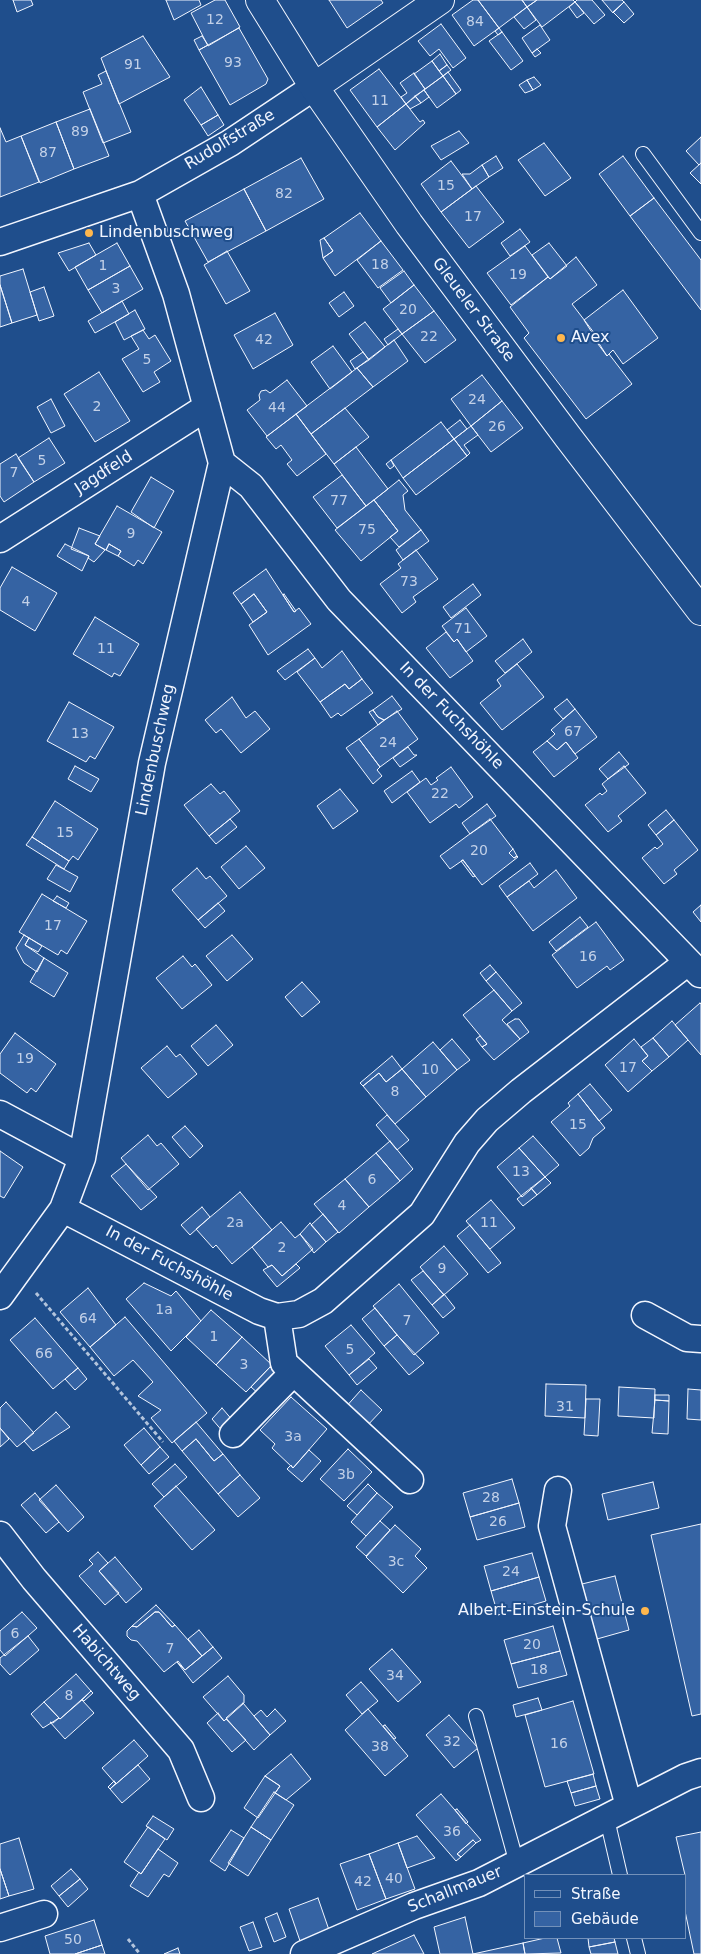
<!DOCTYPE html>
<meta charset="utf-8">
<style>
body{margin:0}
#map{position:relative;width:701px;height:1954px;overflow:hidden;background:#1f4e8c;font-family:"DejaVu Sans",sans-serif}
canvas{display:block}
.legend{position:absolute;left:524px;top:1874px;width:162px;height:65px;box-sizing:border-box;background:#1f4e8c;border:1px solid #7391ba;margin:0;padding:6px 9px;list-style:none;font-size:15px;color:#f2f6ff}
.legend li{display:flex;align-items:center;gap:10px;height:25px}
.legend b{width:25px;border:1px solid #7391ba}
</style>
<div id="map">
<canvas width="701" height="1954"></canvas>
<ul class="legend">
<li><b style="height:6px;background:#1f4e8c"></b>Straße</li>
<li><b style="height:14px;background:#3563a3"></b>Gebäude</li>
</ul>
</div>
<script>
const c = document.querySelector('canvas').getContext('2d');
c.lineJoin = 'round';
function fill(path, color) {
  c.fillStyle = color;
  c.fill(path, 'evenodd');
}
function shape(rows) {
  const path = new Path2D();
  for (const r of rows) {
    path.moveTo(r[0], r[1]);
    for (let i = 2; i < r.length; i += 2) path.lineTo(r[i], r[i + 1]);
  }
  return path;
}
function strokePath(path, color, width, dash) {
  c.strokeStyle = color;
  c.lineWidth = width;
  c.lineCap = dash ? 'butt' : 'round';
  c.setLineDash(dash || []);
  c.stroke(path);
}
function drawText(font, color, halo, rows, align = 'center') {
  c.font = font + ' "DejaVu Sans",sans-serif';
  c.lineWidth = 4;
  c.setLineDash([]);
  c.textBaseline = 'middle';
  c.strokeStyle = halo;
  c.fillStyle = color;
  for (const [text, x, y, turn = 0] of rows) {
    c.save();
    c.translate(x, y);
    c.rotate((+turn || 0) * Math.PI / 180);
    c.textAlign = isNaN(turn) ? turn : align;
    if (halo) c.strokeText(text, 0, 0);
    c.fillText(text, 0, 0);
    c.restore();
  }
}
const building = shape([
 [13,0,31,0,33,5,17,12,13,0],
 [166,0,199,0,201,5,174,20,166,0],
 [215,0,225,0,240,27,208,46,191,13,215,0],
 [329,0,381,0,383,3,347,28,329,0],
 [473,0,478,0,499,28,474,46,452,15,473,0],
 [478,0,522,0,527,7,499,28,478,0],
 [522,0,537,0,527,7,522,0],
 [537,0,573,0,575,2,542,27,527,7,537,0],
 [577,0,592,0,605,15,594,24,575,2,577,0],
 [602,0,622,0,624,2,613,13,602,0],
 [575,2,584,13,577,18,569,7,575,2],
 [624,2,634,14,624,23,613,12,624,2],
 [527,7,536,20,524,29,514,17,527,7],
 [441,24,466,58,453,68,439,49,430,56,418,41,441,24],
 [540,25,550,40,532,53,522,38,540,25],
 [239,28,268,79,266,84,230,105,199,50,239,28],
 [499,28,502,32,498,35,495,31,499,28],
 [502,32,523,61,511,70,489,41,502,32],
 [143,36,170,77,119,104,101,58,143,36],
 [202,36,208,45,199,50,194,40,202,36],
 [537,49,541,53,535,57,532,53,537,49],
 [440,54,447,65,439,71,432,61,440,54],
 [432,61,443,76,425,89,414,74,432,61],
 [447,65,451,70,443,76,439,71,447,65],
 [379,69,406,104,377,127,350,90,379,69],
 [106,71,131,132,103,143,83,92,102,84,98,75,106,71],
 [448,72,461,90,456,94,443,76,448,72],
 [414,73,425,89,406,104,401,97,407,93,400,83,414,73],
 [443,76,456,94,437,108,424,90,443,76],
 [534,77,541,85,533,90,527,80,534,77],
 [527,80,533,90,525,93,519,85,527,80],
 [201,87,218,115,201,125,184,100,201,87],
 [424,90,429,97,421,103,415,96,424,90],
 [415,96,421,103,410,109,406,104,415,96],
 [406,104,420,122,423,120,425,123,395,150,377,127,406,104],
 [90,109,109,156,74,169,56,122,90,109],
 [218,115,224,125,208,136,201,125,218,115],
 [56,122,74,169,40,183,21,136,56,122],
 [0,128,6,142,21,136,39,182,0,197,0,128],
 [459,131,469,143,441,160,431,146,459,131],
 [701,137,701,163,699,165,686,151,701,137],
 [544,143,571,178,545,196,518,160,544,143],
 [496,156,503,168,489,177,482,165,496,156],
 [623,156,654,198,630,216,599,174,623,156],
 [301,158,324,199,266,231,244,189,301,158],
 [451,161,472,189,441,212,421,184,451,161],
 [701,163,701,184,690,173,701,163],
 [482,165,489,177,472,189,462,174,470,174,482,165],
 [476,186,504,222,469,248,441,212,476,186],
 [244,189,266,231,208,262,185,221,244,189],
 [654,198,701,260,701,310,630,216,654,198],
 [360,213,381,241,335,276,323,258,333,251,324,238,360,213],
 [520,229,530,242,510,256,501,243,520,229],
 [324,238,333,251,323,258,320,240,324,238],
 [381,241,403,270,378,288,357,260,381,241],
 [89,243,96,255,69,271,58,253,89,243],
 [117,243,130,266,88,290,75,267,117,243],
 [549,243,567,266,550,279,532,255,549,243],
 [525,246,548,277,511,305,487,273,525,246],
 [227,251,250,291,226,304,204,265,227,251],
 [576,257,597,285,572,304,598,338,595,340,607,356,609,354,632,384,586,419,524,338,529,333,510,307,548,277,550,279,576,257],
 [130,266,143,289,102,313,88,290,130,266],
 [23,269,37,315,12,323,0,285,0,276,23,269],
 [404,271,414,285,391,303,380,288,404,271],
 [0,285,12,323,0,327,0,285],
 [414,285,434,311,402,334,383,309,414,285],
 [44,287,54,316,39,321,30,292,44,287],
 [623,290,658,338,623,364,613,350,607,356,584,320,623,290],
 [344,292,354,306,339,317,329,303,344,292],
 [122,301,129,314,95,333,88,321,122,301],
 [135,310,145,329,124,340,115,322,135,310],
 [434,311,456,340,425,363,402,334,434,311],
 [275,313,293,345,253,369,234,335,275,313],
 [365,322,385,347,369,360,349,334,365,322],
 [398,329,402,334,388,345,384,339,398,329],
 [143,330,149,339,155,335,171,361,154,372,160,382,143,392,122,359,139,349,131,336,143,330],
 [394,340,408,361,373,387,357,368,394,340],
 [333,346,352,372,330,389,311,362,333,346],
 [363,352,369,360,355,369,350,361,363,352],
 [357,368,373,387,311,434,296,414,357,368],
 [99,372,130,421,95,442,64,394,99,372],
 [482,375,502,401,471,426,451,399,482,375],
 [287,380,307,406,267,436,247,410,260,400,259,395,261,391,266,390,270,393,287,380],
 [51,399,65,426,51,433,37,407,51,399],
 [502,401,523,428,491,452,471,426,502,401],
 [345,408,369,437,334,464,311,434,345,408],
 [296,414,326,454,297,476,287,464,292,460,281,445,276,449,266,437,296,414],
 [460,420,467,429,454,439,447,430,460,420],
 [441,422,454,439,403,478,391,460,441,422],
 [471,426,478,435,464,445,470,453,467,456,454,439,471,426],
 [49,438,65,463,34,482,18,458,49,438],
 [454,439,467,456,416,495,403,478,454,439],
 [356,447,388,489,366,506,334,464,356,447],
 [16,454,34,482,4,502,0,496,0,464,16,454],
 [391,460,394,466,390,469,386,464,391,460],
 [342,475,366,506,337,528,313,497,342,475],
 [151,477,174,491,154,528,131,512,151,477],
 [399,480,408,491,403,495,405,510,421,530,399,547,390,537,398,531,374,500,399,480],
 [374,500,398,531,361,561,335,530,374,500],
 [117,506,162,532,143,564,138,560,134,566,118,556,121,551,109,544,106,550,95,544,117,506],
 [79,528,100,536,95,544,105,550,94,562,88,558,89,556,71,549,79,528],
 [421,530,429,541,403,560,396,550,421,530],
 [65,544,89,556,82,571,57,556,65,544],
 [109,544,121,551,118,556,106,550,109,544],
 [416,550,438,579,413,597,416,602,402,613,380,584,401,568,398,564,416,550],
 [12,567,57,593,35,631,0,610,0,588,12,567],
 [266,569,294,612,299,608,311,624,268,655,249,625,267,612,254,594,241,604,233,593,266,569],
 [473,584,481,595,451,618,443,607,473,584],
 [254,594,267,612,253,622,241,604,254,594],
 [284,594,296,611,294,612,283,595,284,594],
 [466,608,487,636,466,652,457,639,454,642,442,626,466,608],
 [95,617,139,644,120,676,114,673,112,677,73,654,95,617],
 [446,632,454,642,457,639,473,661,450,678,426,648,446,632],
 [523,639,532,652,505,673,495,661,523,639],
 [308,649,315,658,285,680,277,671,308,649],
 [342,651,362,679,349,689,345,684,320,702,297,672,315,658,322,668,342,651],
 [517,664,544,697,502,730,480,703,501,686,497,680,517,664],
 [362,679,373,693,341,716,338,713,331,718,320,702,345,684,349,689,362,679],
 [392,696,402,709,384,720,378,717,373,710,392,696],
 [232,697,246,718,255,711,270,729,241,753,221,729,216,733,205,720,232,697],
 [567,699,575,709,563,719,554,709,567,699],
 [69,702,114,727,95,759,90,756,86,762,47,741,69,702],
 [575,709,597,737,575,754,566,742,557,750,547,741,555,734,551,730,575,709],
 [373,710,378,717,384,720,378,725,369,712,373,710],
 [397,711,418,739,380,767,359,739,397,711],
 [359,739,380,767,377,770,382,776,373,784,346,748,359,739],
 [547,741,557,750,566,742,578,758,554,777,533,752,547,741],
 [408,747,414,755,417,755,400,767,393,758,408,747],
 [619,752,629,764,608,779,599,769,619,752],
 [75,766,99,779,91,792,68,779,75,766],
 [624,766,646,793,618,816,622,821,608,832,585,805,600,793,602,795,607,791,602,784,624,766],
 [451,767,473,797,459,808,456,804,430,823,407,792,426,778,431,785,438,780,436,778,451,767],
 [412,771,420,782,392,803,384,791,412,771],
 [211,784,220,794,224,791,240,811,209,836,184,805,211,784],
 [340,789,358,811,333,829,317,806,340,789],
 [55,801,98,829,78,860,73,856,69,861,32,837,55,801],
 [487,804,496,816,470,834,462,823,487,804],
 [666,810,674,820,656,835,648,825,666,810],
 [230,819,237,827,216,844,209,836,230,819],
 [490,819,513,849,509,853,514,858,517,856,518,857,482,885,463,860,450,869,440,856,490,819],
 [674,820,698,850,674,870,677,874,664,884,642,858,655,847,657,849,663,844,656,835,674,820],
 [32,837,69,861,64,869,26,845,32,837],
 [246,846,265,868,239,889,221,867,246,846],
 [513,849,517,856,514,858,509,853,513,849],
 [463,860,475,876,473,877,461,861,463,860],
 [530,863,538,874,507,897,499,886,530,863],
 [56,865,78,877,70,892,47,879,56,865],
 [197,868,206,879,210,876,227,896,198,920,172,890,197,868],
 [556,870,577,898,533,931,507,897,529,881,534,888,556,870],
 [42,894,87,921,67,954,61,950,58,955,19,932,42,894],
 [57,896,69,903,66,908,53,901,57,896],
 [218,903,225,911,205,928,198,920,218,903],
 [701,905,701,922,693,912,701,905],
 [580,917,588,927,556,951,549,942,580,917],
 [596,922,624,960,610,970,607,966,577,988,552,955,596,922],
 [24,935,29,938,25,945,44,958,37,972,24,963,16,948,24,935],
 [232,935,253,959,227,981,206,956,232,935],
 [29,938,42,946,38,952,25,945,29,938],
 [183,956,192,967,195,964,212,985,182,1009,156,978,183,956],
 [44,958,68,973,54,997,30,982,44,958],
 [490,965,496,972,486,981,480,973,490,965],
 [496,972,522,1003,512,1011,486,981,496,972],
 [302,982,320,1002,302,1017,285,997,302,982],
 [494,990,512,1011,502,1020,520,1039,494,1060,482,1047,487,1044,463,1015,494,990],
 [700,1003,701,1004,701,1055,675,1025,700,1003],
 [515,1019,519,1019,529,1032,520,1039,507,1024,515,1019],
 [672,1021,688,1040,669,1057,653,1038,672,1021],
 [216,1025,233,1045,208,1066,191,1046,216,1025],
 [15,1033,56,1064,36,1092,31,1088,27,1093,0,1073,0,1054,15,1033],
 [480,1036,487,1044,482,1047,476,1039,480,1036],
 [653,1038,669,1057,652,1071,642,1061,648,1056,641,1047,653,1038],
 [452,1039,470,1060,457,1070,440,1050,452,1039],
 [634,1039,648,1056,642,1061,652,1071,628,1092,605,1065,634,1039],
 [433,1042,457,1070,426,1097,402,1069,433,1042],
 [167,1046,176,1057,180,1054,197,1074,168,1098,141,1068,167,1046],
 [392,1056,402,1069,386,1082,379,1073,363,1086,360,1083,392,1056],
 [402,1069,426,1097,395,1124,363,1086,379,1073,386,1082,402,1069],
 [590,1084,612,1110,599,1121,578,1094,590,1084],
 [578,1094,605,1128,593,1138,589,1148,580,1156,551,1122,570,1106,568,1103,578,1094],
 [387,1115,409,1140,397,1150,376,1125,387,1115],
 [185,1126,203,1146,190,1158,172,1137,185,1126],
 [148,1135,157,1146,161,1143,179,1164,148,1190,121,1158,148,1135],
 [533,1136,559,1165,545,1177,519,1148,533,1136],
 [390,1141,413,1169,400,1181,376,1153,390,1141],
 [519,1148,545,1177,522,1197,497,1167,519,1148],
 [0,1151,23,1167,4,1198,0,1196,0,1151],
 [376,1153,400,1181,369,1207,345,1179,376,1153],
 [126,1164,157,1197,141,1210,111,1176,126,1164],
 [545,1177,551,1183,537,1195,531,1188,545,1177],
 [345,1179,369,1207,339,1233,314,1204,345,1179],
 [531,1188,537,1195,523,1206,517,1199,531,1188],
 [240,1192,272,1230,232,1264,216,1245,213,1248,196,1229,240,1192],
 [491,1200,515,1228,490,1249,466,1221,491,1200],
 [202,1207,210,1217,190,1235,181,1225,202,1207],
 [323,1214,338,1232,326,1242,311,1225,323,1214],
 [281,1222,295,1238,300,1234,313,1249,282,1276,272,1265,268,1267,252,1247,281,1222],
 [310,1223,326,1242,314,1253,300,1234,310,1223],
 [470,1225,501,1263,488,1273,457,1236,470,1225],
 [444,1246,468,1274,444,1295,420,1267,444,1246],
 [296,1264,300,1268,277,1287,263,1270,272,1265,282,1276,296,1264],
 [423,1271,444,1295,432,1305,411,1280,423,1271],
 [144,1283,171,1296,176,1291,201,1321,171,1351,126,1299,144,1283],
 [399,1284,439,1333,414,1355,373,1306,399,1284],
 [88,1288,116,1325,90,1347,60,1312,88,1288],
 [444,1294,455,1308,443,1318,432,1305,444,1294],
 [375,1308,397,1335,384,1346,362,1319,375,1308],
 [211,1310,242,1337,216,1365,186,1337,211,1310],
 [125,1317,207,1413,172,1443,151,1418,161,1410,138,1396,153,1382,133,1360,114,1376,90,1347,125,1317],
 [35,1318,78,1368,53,1389,10,1340,35,1318],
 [351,1325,375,1353,349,1375,325,1346,351,1325],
 [397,1335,424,1363,409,1375,384,1346,397,1335],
 [242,1337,272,1365,246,1392,216,1365,242,1337],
 [369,1359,377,1368,357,1385,349,1375,369,1359],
 [270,1367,278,1375,259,1394,251,1387,270,1367],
 [78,1368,87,1379,75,1390,65,1379,78,1368],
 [546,1384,586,1385,585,1418,545,1416,546,1384],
 [619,1387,655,1389,654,1418,618,1416,619,1387],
 [688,1389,701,1390,701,1420,687,1419,688,1389],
 [361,1390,382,1410,365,1428,344,1409,361,1390],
 [655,1395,669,1395,669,1401,655,1400,655,1395],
 [291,1397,327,1429,293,1468,272,1448,275,1444,260,1430,291,1397],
 [586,1399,600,1399,598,1436,584,1435,586,1399],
 [655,1400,669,1401,668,1434,652,1433,655,1400],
 [6,1402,34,1433,17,1447,0,1428,0,1408,6,1402],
 [222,1408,234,1422,224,1433,212,1419,222,1408],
 [56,1412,70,1427,33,1451,24,1441,56,1412],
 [196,1422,223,1454,214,1461,196,1439,182,1451,174,1441,196,1422],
 [0,1428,9,1439,0,1447,0,1428],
 [144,1428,160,1447,141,1465,124,1445,144,1428],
 [196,1439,214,1461,223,1454,240,1475,218,1494,182,1451,196,1439],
 [160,1447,169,1457,149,1474,141,1465,160,1447],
 [348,1449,372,1472,344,1501,320,1479,348,1449],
 [309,1450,321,1461,302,1482,287,1469,291,1465,293,1468,309,1450],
 [175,1464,187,1477,164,1497,152,1484,175,1464],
 [240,1475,260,1498,238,1517,218,1494,240,1475],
 [512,1479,519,1503,470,1517,463,1493,512,1479],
 [653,1482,659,1508,608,1520,602,1494,653,1482],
 [368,1484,377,1493,357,1515,347,1506,368,1484],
 [56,1485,84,1517,68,1532,39,1500,56,1485],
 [176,1486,215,1530,192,1550,154,1506,176,1486],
 [35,1493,59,1522,46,1533,21,1505,35,1493],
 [377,1493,393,1507,366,1536,351,1522,377,1493],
 [519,1503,525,1527,477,1540,470,1517,519,1503],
 [380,1521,390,1530,366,1556,356,1547,380,1521],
 [701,1524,701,1714,692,1716,651,1535,701,1524],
 [395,1525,421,1549,415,1556,427,1568,403,1593,366,1557,395,1525],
 [98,1552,108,1563,99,1571,119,1593,105,1605,79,1576,93,1564,89,1560,98,1552],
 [532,1553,539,1577,491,1591,484,1566,532,1553],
 [115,1557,142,1589,126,1603,99,1571,115,1557],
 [615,1576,629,1630,597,1639,582,1584,615,1576],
 [539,1577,546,1601,498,1615,491,1591,539,1577],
 [156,1605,175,1625,172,1627,159,1612,155,1612,137,1627,132,1626,156,1605],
 [22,1612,37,1628,5,1656,0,1650,0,1631,22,1612],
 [155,1612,159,1612,172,1627,175,1625,202,1656,185,1670,178,1661,164,1672,137,1641,131,1640,127,1636,127,1631,132,1626,137,1627,155,1612],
 [553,1626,560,1651,511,1664,504,1640,553,1626],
 [199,1630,213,1647,202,1656,188,1639,199,1630],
 [28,1636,39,1650,10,1675,0,1664,0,1658,28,1636],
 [213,1647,222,1658,193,1683,177,1662,185,1670,213,1647],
 [392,1649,421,1682,398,1702,369,1669,392,1649],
 [560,1651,567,1675,518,1688,511,1664,560,1651],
 [76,1674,91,1691,60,1719,44,1702,76,1674],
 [228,1676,244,1695,244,1703,224,1721,203,1697,228,1676],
 [361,1682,378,1701,362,1714,346,1695,361,1682],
 [91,1691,93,1693,84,1701,82,1700,91,1691],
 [538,1698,542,1710,516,1717,513,1705,538,1698],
 [82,1700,94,1713,65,1739,50,1722,53,1723,59,1718,60,1719,82,1700],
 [573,1701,594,1774,545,1787,525,1715,573,1701],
 [44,1702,59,1718,43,1728,31,1714,44,1702],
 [243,1703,270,1735,254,1750,226,1718,243,1703],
 [275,1709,286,1721,270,1735,254,1716,261,1710,267,1717,275,1709],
 [368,1709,408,1756,385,1776,345,1730,368,1709],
 [218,1713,224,1721,226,1719,246,1740,232,1752,207,1723,218,1713],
 [449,1715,478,1748,454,1768,426,1735,449,1715],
 [385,1725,396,1738,394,1739,383,1726,385,1725],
 [134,1740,148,1756,116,1784,102,1768,134,1740],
 [291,1754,311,1779,286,1800,275,1793,280,1786,265,1776,291,1754],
 [138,1765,150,1779,122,1803,110,1789,138,1765],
 [593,1774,596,1786,571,1793,567,1781,593,1774],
 [265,1776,280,1786,258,1818,244,1808,265,1776],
 [114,1781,116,1783,110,1789,108,1787,114,1781],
 [596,1786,600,1799,575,1806,571,1793,596,1786],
 [274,1792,294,1805,271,1840,251,1827,274,1792],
 [441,1794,481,1840,476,1843,473,1840,457,1854,461,1857,456,1861,416,1815,441,1794],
 [457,1809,468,1822,466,1824,455,1810,457,1809],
 [153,1816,174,1829,167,1840,146,1826,153,1816],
 [148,1827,165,1839,141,1874,124,1862,148,1827],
 [251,1827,271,1840,248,1876,228,1863,251,1827],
 [231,1830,244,1838,225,1871,210,1861,231,1830],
 [701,1832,701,1954,694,1954,685,1911,685,1875,676,1837,701,1832],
 [417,1836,435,1858,407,1868,398,1843,417,1836],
 [19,1838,34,1889,9,1896,0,1869,0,1844,19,1838],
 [473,1840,476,1843,461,1857,457,1854,473,1840],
 [398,1843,415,1889,386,1899,369,1854,398,1843],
 [158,1849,178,1863,169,1877,164,1874,148,1897,130,1886,139,1872,141,1874,158,1849],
 [369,1854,386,1899,357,1910,340,1864,369,1854],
 [0,1869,9,1896,0,1899,0,1869],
 [71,1869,80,1879,59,1896,51,1886,71,1869],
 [80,1879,88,1889,68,1907,59,1896,80,1879],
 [318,1898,329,1930,300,1941,289,1909,318,1898],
 [277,1913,286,1937,274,1942,265,1918,277,1913],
 [465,1917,473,1954,440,1954,434,1927,465,1917],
 [94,1920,102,1945,75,1954,50,1954,45,1936,94,1920],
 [253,1922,262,1947,249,1951,240,1927,253,1922],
 [414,1935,424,1954,372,1954,414,1935],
 [545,1938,557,1938,561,1953,525,1954,523,1943,545,1938],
 [588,1938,614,1938,615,1942,589,1947,588,1938],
 [615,1942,618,1954,591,1954,589,1947,615,1942],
 [523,1943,525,1954,473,1954,523,1943],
 [102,1945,105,1954,75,1954,102,1945],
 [178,1948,180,1954,164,1954,178,1948]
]);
fill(building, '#3563a3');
strokePath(building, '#f2f6ff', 1);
const lane = shape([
 [643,154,701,233],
 [476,1716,517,1864],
 [607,1819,620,1875],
 [634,1938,638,1954]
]);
const street = shape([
 [0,242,140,194,230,143,314,87],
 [222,463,251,486,339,600,700,974],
 [0,539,207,407],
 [0,1114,82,1158],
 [63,1209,259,1311,277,1317,299,1314,323,1301,422,1214,467,1143,487,1120,521,1091,688,962],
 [0,1296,63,1209,82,1158,152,763,222,463,176,294,140,194],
 [645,1315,687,1338,701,1339],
 [277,1317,284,1363,410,1480],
 [233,1434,293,1373],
 [558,1490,552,1526,629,1806],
 [0,1535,34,1579,181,1750,201,1798],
 [0,1928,44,1914],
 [304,1954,414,1906,479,1883,686,1777,701,1772]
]);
const secondary = shape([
 [260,0,314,87,409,224,568,437,701,611],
 [314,87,440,0]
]);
strokePath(lane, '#f2f6ff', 16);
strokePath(street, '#f2f6ff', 29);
strokePath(secondary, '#f2f6ff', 30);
strokePath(shape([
 [36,1293,163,1442],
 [128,1939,140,1954]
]), '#b3c4dc', 3, [4, 2.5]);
strokePath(lane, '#1f4e8c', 14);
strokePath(street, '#1f4e8c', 26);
strokePath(secondary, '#1f4e8c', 28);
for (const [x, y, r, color] of [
 [89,233,5,"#ffb74d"],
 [561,338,5,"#ffb74d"],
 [645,1611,5,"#ffb74d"]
]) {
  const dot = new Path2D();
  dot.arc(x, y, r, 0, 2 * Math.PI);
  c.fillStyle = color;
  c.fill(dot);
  strokePath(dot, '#1f4e8c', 2);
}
drawText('14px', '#c3d1e8', null, [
 ["12",215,20],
 ["84",475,22],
 ["93",233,63],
 ["91",133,65],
 ["11",380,101],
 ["89",80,132],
 ["87",48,153],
 ["15",446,186],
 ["82",284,194],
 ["17",473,217],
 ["18",380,265],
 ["1",103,266],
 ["19",518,275],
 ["3",116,289],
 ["20",408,310],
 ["22",429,337],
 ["42",264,340],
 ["5",147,360],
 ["24",477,400],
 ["2",97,407],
 ["44",277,408],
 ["26",497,427],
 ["5",42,461],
 ["7",14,473],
 ["77",339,501],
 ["75",367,530],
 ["9",131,534],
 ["73",409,582],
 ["4",26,602],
 ["71",463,629],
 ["11",106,649],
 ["67",573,732],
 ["13",80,734],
 ["24",388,743],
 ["22",440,794],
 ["15",65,833],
 ["20",479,851],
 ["17",53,926],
 ["16",588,957],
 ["19",25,1059],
 ["17",628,1068],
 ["10",430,1070],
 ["8",395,1092],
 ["15",578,1125],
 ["13",521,1172],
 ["6",372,1180],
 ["4",342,1206],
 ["2a",235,1223],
 ["11",489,1223],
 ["2",282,1248],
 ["9",442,1269],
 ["1a",164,1310],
 ["64",88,1319],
 ["7",407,1321],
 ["1",214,1337],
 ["5",350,1350],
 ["66",44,1354],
 ["3",244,1365],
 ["31",565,1407],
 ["3a",293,1437],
 ["3b",346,1475],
 ["28",491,1498],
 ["26",498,1522],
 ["3c",396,1562],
 ["24",511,1572],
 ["6",15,1634],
 ["20",532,1645],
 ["7",170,1649],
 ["18",539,1670],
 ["34",395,1676],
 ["8",69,1696],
 ["32",452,1742],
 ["16",559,1744],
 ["38",380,1747],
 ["36",452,1832],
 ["40",394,1879],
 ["42",363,1882],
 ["50",73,1940]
]);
drawText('16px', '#f2f6ff', '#1f4e8c', [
 ["Rudolfstraße",230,140,-31],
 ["Gleueler Straße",473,310,53],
 ["Jagdfeld",104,473,-33],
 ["In der Fuchshöhle",451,716,46],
 ["Lindenbuschweg",156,750,-78],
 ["In der Fuchshöhle",169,1264,28],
 ["Habichtweg",106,1663,49],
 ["Schallmauer",455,1890,-22]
]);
drawText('16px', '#f2f6ff', '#1f4e8c', [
 ["Lindenbuschweg",99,233],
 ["Avex",571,338],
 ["Albert-Einstein-Schule",635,1611,"right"]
], 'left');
</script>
